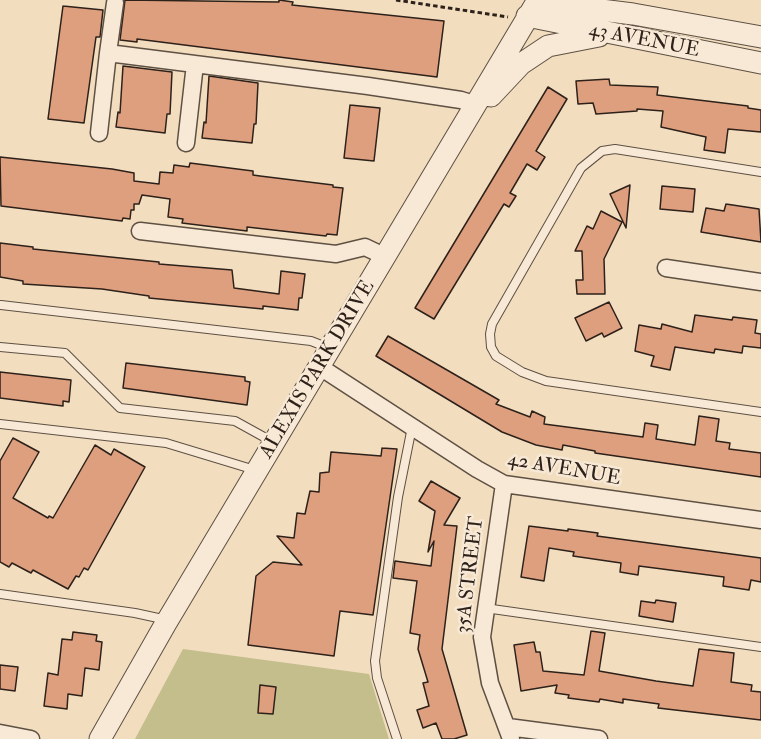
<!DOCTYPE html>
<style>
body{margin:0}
canvas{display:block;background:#f2ddbf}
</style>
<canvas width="761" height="739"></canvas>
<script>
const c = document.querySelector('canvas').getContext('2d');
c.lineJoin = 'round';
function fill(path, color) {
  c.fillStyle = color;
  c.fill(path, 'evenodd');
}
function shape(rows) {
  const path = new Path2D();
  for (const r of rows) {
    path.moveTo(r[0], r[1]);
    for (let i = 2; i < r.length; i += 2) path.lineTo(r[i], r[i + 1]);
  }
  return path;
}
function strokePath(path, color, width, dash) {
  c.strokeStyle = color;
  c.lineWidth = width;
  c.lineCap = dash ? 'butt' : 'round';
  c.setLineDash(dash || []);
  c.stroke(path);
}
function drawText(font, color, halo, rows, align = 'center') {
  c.font = font + ' "IM FELL Double Pica",serif';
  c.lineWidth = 5;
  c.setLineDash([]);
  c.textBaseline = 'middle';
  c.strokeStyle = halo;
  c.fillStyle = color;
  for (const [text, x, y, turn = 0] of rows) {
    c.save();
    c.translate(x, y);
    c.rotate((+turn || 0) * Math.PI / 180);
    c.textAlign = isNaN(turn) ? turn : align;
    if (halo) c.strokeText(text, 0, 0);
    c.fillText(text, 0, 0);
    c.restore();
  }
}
fill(shape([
 [183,649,369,674,389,739,135,739]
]), '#c3be8c');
const building = shape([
 [125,0,279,2,279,0,293,2,292,5,444,21,437,77,137,39,137,42,120,40,125,0],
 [63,6,103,10,100,37,96,37,84,123,48,119,63,6],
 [123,66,172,72,170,114,167,114,165,133,116,127,118,112,120,113,123,66],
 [209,76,258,83,256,124,254,124,252,143,202,138,204,122,206,123,209,76],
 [609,79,610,85,658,87,657,95,748,106,748,108,761,110,761,132,728,129,725,153,704,150,706,137,661,127,663,111,637,109,637,111,596,114,593,103,578,104,576,81,609,79],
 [548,87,567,99,536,151,545,157,537,170,527,164,510,193,516,196,509,207,504,204,434,319,415,308,548,87],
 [350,105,380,108,374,161,344,158,350,105],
 [0,157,112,169,134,173,134,181,159,184,160,172,173,173,174,165,189,167,190,163,253,171,253,175,260,176,333,185,333,187,343,188,337,235,327,234,326,236,247,227,247,231,182,223,183,219,168,217,170,199,142,195,139,204,134,204,134,210,131,210,130,219,123,218,122,221,1,206,0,157],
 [630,185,626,228,610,194,630,185],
 [662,186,695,189,693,212,660,209,662,186],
 [726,204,759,209,761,242,701,232,706,208,724,211,726,204],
 [601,211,622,222,604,259,605,294,577,294,576,280,583,280,582,251,575,251,587,226,593,229,601,211],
 [0,243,33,247,33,249,159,262,159,264,232,270,234,288,279,294,281,271,305,274,302,298,299,298,298,310,263,306,263,309,149,298,149,296,102,289,23,284,23,281,0,277,0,243],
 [609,302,622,328,604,337,602,333,586,341,575,318,609,302],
 [695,315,732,320,733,317,757,320,755,333,761,334,761,348,743,346,742,353,715,349,714,353,675,347,670,370,651,366,654,356,635,351,639,325,661,329,662,324,692,332,695,315],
 [388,336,499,400,496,404,530,417,532,411,545,417,544,424,643,437,645,423,658,425,656,439,695,445,699,416,719,419,716,441,730,443,729,449,761,453,761,477,595,453,595,451,563,445,562,450,536,445,502,432,376,356,388,336],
 [126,363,245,377,245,381,250,382,247,405,123,388,126,363],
 [0,372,71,380,69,402,63,401,63,406,0,398,0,372],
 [13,438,39,452,13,498,48,518,49,516,53,518,95,445,111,455,114,449,145,467,88,570,84,568,79,577,76,576,68,589,33,570,31,573,12,563,9,567,0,562,0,461,13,438],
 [382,448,397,449,373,615,340,611,334,656,248,645,256,576,273,562,302,565,277,536,294,538,297,513,305,514,310,491,319,492,320,473,329,472,331,452,381,456,382,448],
 [431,481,460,498,444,525,457,526,442,649,467,735,454,739,442,739,436,723,423,728,417,710,429,706,423,683,428,682,418,649,420,635,410,633,417,581,393,578,395,561,431,566,434,541,428,552,435,511,419,501,431,481],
 [529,526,568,531,568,529,598,533,597,536,761,558,761,582,751,580,749,590,723,586,724,577,639,566,638,575,620,572,621,563,573,556,574,552,549,548,544,581,521,577,529,526],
 [656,600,676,603,673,622,639,616,641,601,655,603,656,600],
 [591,631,605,633,599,671,656,681,693,686,699,649,734,653,731,682,752,685,751,691,761,692,761,720,658,708,659,704,623,699,623,703,600,699,599,702,568,698,569,695,555,693,557,685,521,691,514,645,534,642,536,652,540,652,543,671,584,675,591,631],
 [73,632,97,635,96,641,102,642,99,670,85,668,82,696,68,694,67,709,44,706,48,673,58,675,62,639,72,640,73,632],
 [0,665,18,667,15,691,0,689,0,665],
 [260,685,276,687,273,714,258,713,260,685]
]);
fill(building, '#de9f7f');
strokePath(building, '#2d211a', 1.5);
const service = shape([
 [761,172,615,149,602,151,581,168,492,324,490,334,491,347,496,356,522,372,546,381,761,412],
 [1,305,311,341,329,348],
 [0,347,65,353,120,408,235,421,273,442],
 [0,424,166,443,255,470],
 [0,594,135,613,158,618,166,623],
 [485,608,761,647],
 [397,739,377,678,375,661,398,497,412,427]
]);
const minor = shape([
 [115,3,108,53,368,86,461,100,477,105],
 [99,133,108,53],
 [186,143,195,64],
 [140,231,336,254,365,247,386,257],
 [666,268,761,282],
 [320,367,477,469,504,484,761,520],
 [504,484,482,637,490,683,511,739],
 [508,727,599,739],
 [0,733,31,739]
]);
const tertiary = shape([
 [538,2,633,14,761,37],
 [527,16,761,63],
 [491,96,521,64,548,46,599,36],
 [100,739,166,623,538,0]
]);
strokePath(service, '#5e5043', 10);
strokePath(minor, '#5e5043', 19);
strokePath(tertiary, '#5e5043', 23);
strokePath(shape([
 [396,0,508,17]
]), '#2d211a', 3, [4.5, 3]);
strokePath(service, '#f7e9d5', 8);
strokePath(minor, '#f7e9d5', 16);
strokePath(tertiary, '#f7e9d5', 21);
drawText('20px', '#2d211a', '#f7e9d5', [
 ["43 AVENUE",644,41,11],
 ["ALEXIS PARK DRIVE",318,370,-59],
 ["42 AVENUE",564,470,10],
 ["35A STREET",471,575,-83]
]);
</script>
